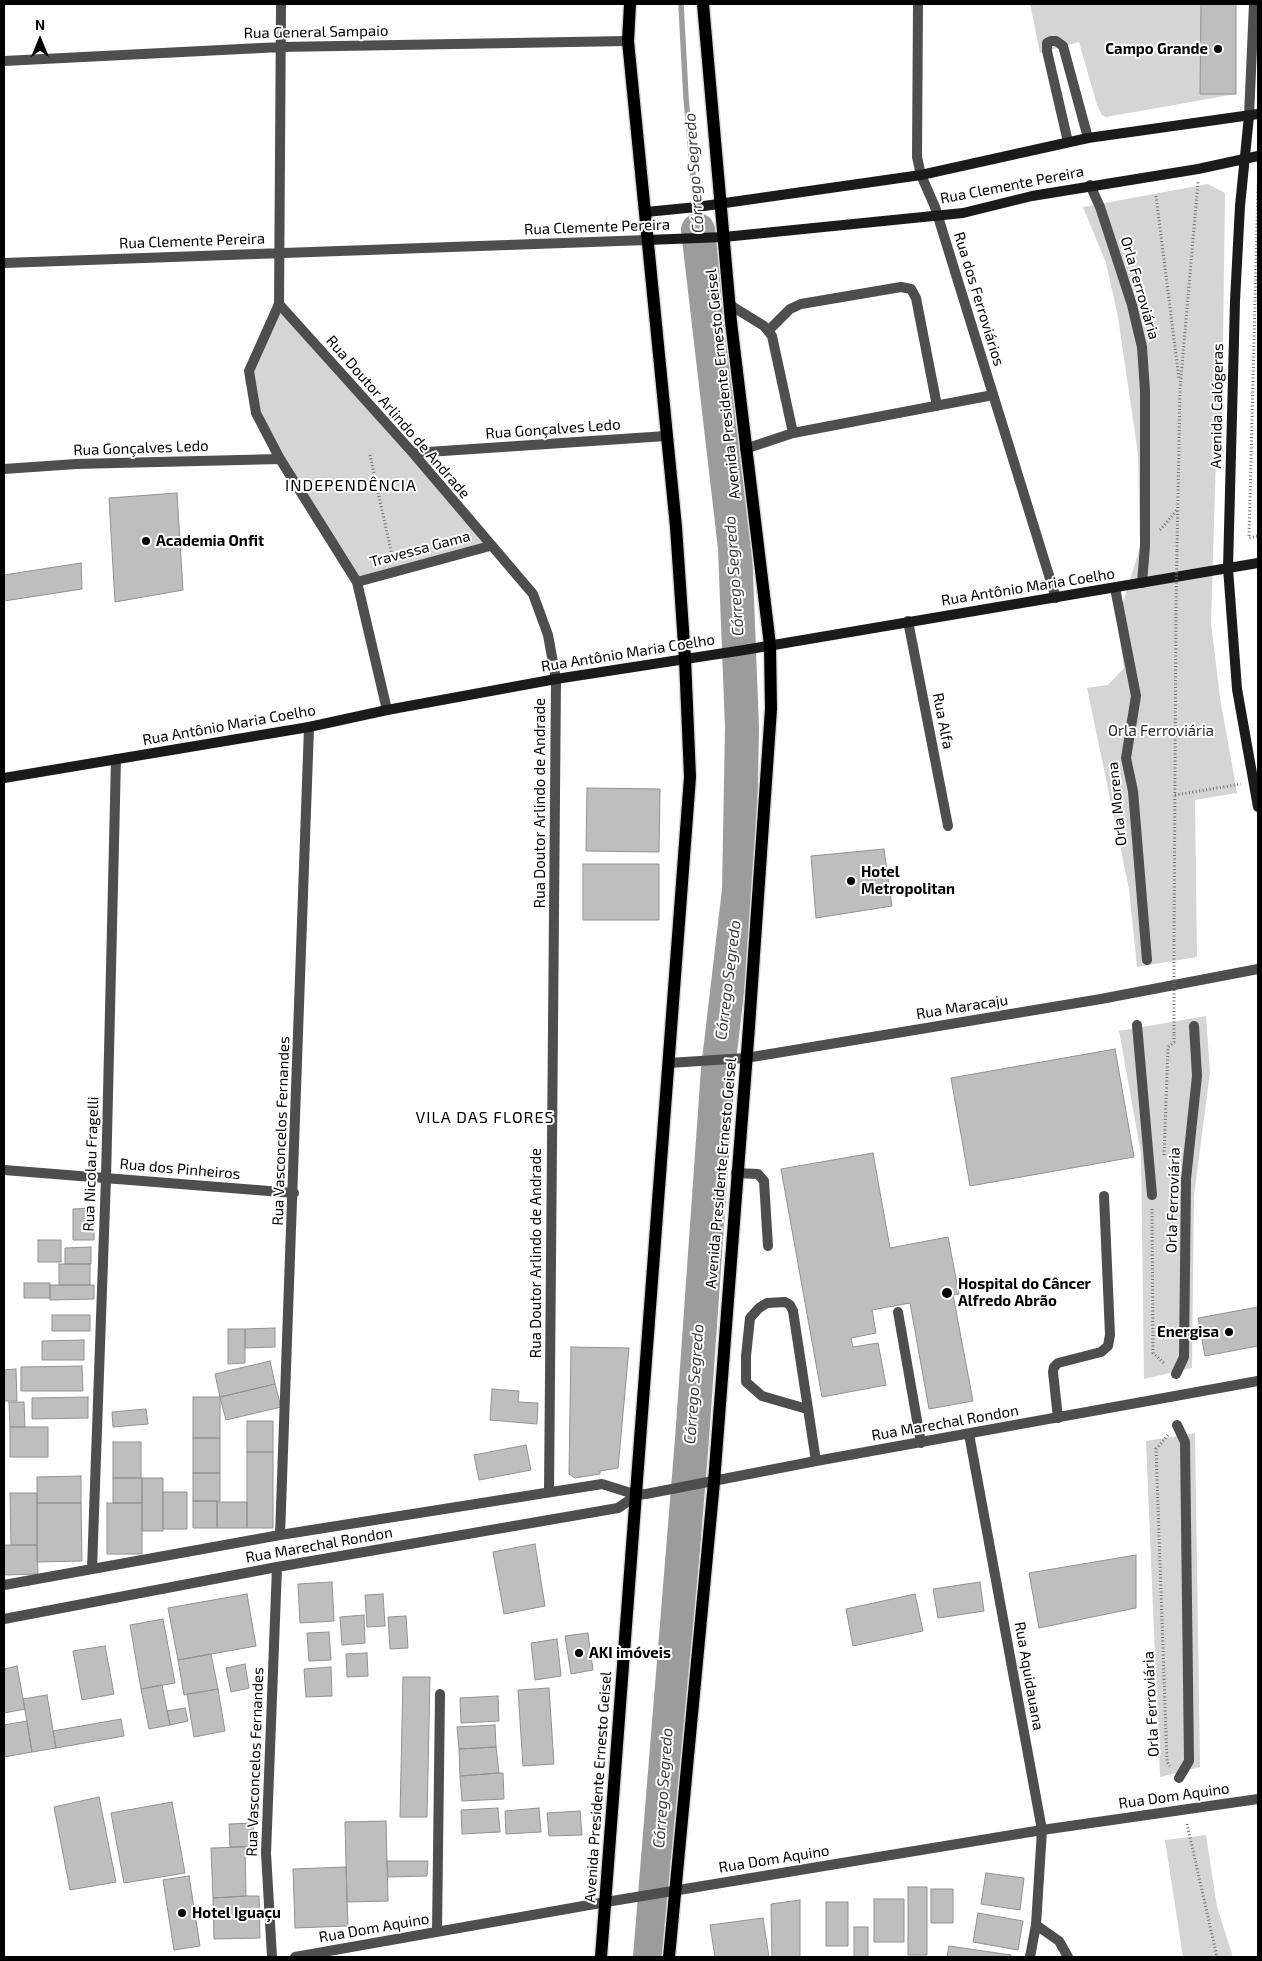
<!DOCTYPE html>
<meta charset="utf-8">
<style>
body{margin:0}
#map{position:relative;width:1262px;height:1961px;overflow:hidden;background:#fff;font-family:"Exo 2",sans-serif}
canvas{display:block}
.frame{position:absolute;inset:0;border:5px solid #000;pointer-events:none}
.north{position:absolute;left:15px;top:15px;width:50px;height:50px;-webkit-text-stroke:4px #fff;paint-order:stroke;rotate:0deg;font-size:14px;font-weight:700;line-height:20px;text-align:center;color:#000}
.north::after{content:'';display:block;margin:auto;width:18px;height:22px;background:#000;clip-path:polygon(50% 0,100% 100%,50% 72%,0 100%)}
</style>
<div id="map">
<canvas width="1262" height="1961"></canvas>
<div class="frame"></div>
<div class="north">N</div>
</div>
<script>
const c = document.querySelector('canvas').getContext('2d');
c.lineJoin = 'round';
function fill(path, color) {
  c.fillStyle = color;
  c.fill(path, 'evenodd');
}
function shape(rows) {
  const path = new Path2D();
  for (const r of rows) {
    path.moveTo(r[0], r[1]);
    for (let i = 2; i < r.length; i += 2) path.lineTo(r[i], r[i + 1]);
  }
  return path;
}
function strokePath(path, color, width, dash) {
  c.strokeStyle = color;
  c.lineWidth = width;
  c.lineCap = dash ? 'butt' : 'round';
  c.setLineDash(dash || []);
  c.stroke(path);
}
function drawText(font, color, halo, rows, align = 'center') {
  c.font = font + ' "Exo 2",sans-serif';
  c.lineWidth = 4;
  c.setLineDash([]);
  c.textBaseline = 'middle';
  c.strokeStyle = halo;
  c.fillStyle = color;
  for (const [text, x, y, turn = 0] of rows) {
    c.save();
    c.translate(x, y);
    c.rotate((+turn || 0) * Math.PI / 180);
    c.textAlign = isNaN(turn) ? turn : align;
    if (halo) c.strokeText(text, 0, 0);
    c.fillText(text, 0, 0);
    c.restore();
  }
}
fill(shape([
 [1030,4,1236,4,1236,94,1106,117,1102,115,1097,105,1079,42,1040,53],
 [1208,184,1225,193,1222,418,1217,422,1211,623,1220,698,1237,793,1195,800,1197,957,1137,967,1129,889,1087,688,1108,685,1124,668,1117,622,1140,547,1138,454,1118,317,1106,263,1083,207],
 [279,304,490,546,357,582,256,413,249,371],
 [1206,1016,1210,1072,1194,1196,1192,1368,1144,1379,1141,1154,1119,1031],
 [1195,1433,1200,1767,1160,1777,1146,1441],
 [1206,1835,1217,1907,1233,1957,1183,1957,1165,1840]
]), '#d5d5d5');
strokePath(shape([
 [681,4,686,98,698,230]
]), '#9c9c9c', 5.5);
strokePath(shape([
 [650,1957,692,1439,718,1069,739,890,742,727,735,548,698,230]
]), '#9c9c9c', 34);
const building = shape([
 [1201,4,1236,4,1236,94,1200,94,1201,4],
 [177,493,183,590,115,602,109,498,177,493],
 [81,563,82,589,4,601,4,575,81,563],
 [587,788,660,789,659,852,586,851,587,788],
 [884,849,892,906,816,918,811,856,884,849],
 [583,864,659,864,659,920,583,920,583,864],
 [1115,1049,1134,1157,970,1186,951,1078,1115,1049],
 [873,1153,890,1248,948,1237,959,1294,953,1295,973,1401,929,1409,910,1303,872,1310,876,1333,851,1338,853,1347,878,1343,886,1385,822,1397,781,1169,873,1153],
 [94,1208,94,1240,73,1240,73,1209,94,1208],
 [38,1240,61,1240,61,1262,38,1262,38,1240],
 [91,1247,91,1264,65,1264,65,1248,91,1247],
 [59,1264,90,1264,90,1285,59,1285,59,1264],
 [24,1283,50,1283,50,1298,24,1298,24,1283],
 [50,1285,94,1285,94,1299,50,1300,50,1285],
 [1258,1307,1258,1346,1205,1356,1198,1318,1258,1307],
 [52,1315,90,1315,90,1331,52,1331,52,1315],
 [275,1328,275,1347,245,1348,245,1329,275,1328],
 [228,1329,245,1329,245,1363,228,1364,228,1329],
 [84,1340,84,1360,42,1360,42,1341,84,1340],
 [571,1347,629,1348,618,1468,600,1471,600,1474,575,1478,569,1474,571,1347],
 [270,1361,275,1384,220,1397,215,1374,270,1361],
 [82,1366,83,1391,21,1391,21,1367,82,1366],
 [16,1369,17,1401,4,1401,4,1370,16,1369],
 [275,1384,281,1407,226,1420,220,1397,275,1384],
 [492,1389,519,1391,518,1402,538,1403,537,1424,490,1420,492,1389],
 [88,1397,88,1418,32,1419,32,1398,88,1397],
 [193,1397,220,1397,220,1438,193,1438,193,1397],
 [9,1402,24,1402,25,1427,10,1427,9,1402],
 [146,1409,148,1424,113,1427,112,1412,146,1409],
 [247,1421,273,1421,273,1452,247,1452,247,1421],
 [10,1427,48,1427,48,1457,10,1457,10,1427],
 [193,1438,220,1438,220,1473,193,1473,193,1438],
 [113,1442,141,1442,141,1478,113,1478,113,1442],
 [526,1445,531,1470,479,1480,474,1455,526,1445],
 [247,1452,273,1452,273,1528,247,1528,247,1452],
 [193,1473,220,1473,220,1501,193,1501,193,1473],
 [81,1476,81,1503,37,1503,37,1477,81,1476],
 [113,1478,142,1478,142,1503,113,1503,113,1478],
 [142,1478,163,1478,163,1531,142,1531,142,1478],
 [163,1492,187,1492,187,1529,163,1529,163,1492],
 [10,1493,37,1493,37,1545,11,1545,10,1493],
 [193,1501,217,1501,217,1528,193,1528,193,1501],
 [217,1502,247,1502,247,1528,217,1528,217,1502],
 [37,1503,81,1503,82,1561,37,1562,37,1503],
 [107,1503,142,1503,142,1554,107,1554,107,1503],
 [535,1544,545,1606,504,1614,493,1552,535,1544],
 [4,1545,37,1545,38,1574,4,1575,4,1545],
 [1136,1555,1136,1608,1039,1628,1029,1573,1136,1555],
 [332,1582,334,1621,300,1623,298,1584,332,1582],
 [980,1582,984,1611,938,1618,933,1589,980,1582],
 [247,1594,256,1646,178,1660,168,1608,247,1594],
 [383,1594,385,1626,367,1627,365,1595,383,1594],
 [915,1594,923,1631,853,1646,846,1609,915,1594],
 [364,1615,365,1643,342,1645,340,1617,364,1615],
 [406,1616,408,1648,390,1649,388,1617,406,1616],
 [163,1619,175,1683,141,1689,130,1625,163,1619],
 [329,1632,331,1660,309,1661,307,1633,329,1632],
 [588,1633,593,1670,571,1674,565,1636,588,1633],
 [557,1639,561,1676,535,1680,531,1643,557,1639],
 [105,1646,114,1694,82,1700,73,1651,105,1646],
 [367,1653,368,1676,347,1677,346,1654,367,1653],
 [211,1654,218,1689,184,1695,178,1660,211,1654],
 [245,1664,249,1688,231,1692,226,1668,245,1664],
 [17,1666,25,1709,4,1713,4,1669,17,1666],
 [331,1667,332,1696,306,1697,304,1669,331,1667],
 [403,1677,430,1677,427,1817,400,1817,403,1677],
 [162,1685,170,1725,149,1729,141,1689,162,1685],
 [549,1688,554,1764,523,1766,518,1690,549,1688],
 [218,1689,225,1731,194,1737,187,1694,218,1689],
 [47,1695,56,1748,32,1752,23,1699,47,1695],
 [498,1696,499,1721,461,1723,460,1698,498,1696],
 [185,1708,188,1721,170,1725,167,1711,185,1708],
 [121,1719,124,1736,56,1748,53,1731,121,1719],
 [27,1721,32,1752,4,1757,4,1725,27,1721],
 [495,1725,496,1747,459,1749,457,1727,495,1725],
 [496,1747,499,1773,460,1776,459,1749,496,1747],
 [499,1773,503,1773,504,1799,462,1801,460,1776,499,1773],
 [99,1797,116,1882,70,1890,54,1807,99,1797],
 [172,1802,185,1873,124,1883,111,1813,172,1802],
 [498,1808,500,1832,462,1834,461,1810,498,1808],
 [539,1808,541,1832,506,1834,505,1811,539,1808],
 [580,1811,582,1835,549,1836,547,1813,580,1811],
 [386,1821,388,1901,347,1902,345,1822,386,1821],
 [253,1823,254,1846,230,1847,229,1824,253,1823],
 [245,1847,246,1896,213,1898,211,1848,245,1847],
 [387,1861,428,1861,427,1876,388,1877,387,1861],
 [346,1867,348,1926,295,1928,293,1869,346,1867],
 [986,1873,1024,1878,1020,1910,981,1904,986,1873],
 [189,1876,200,1946,174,1950,163,1880,189,1876],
 [908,1887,927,1887,927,1955,908,1955,908,1887],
 [931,1889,953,1889,953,1923,931,1923,931,1889],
 [246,1896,259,1896,260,1938,214,1939,213,1898,246,1896],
 [874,1899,904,1899,904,1942,874,1942,874,1899],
 [800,1900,800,1957,772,1957,771,1904,800,1900],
 [826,1902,848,1902,848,1946,826,1946,826,1902],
 [978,1913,1023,1921,1018,1950,973,1942,978,1913],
 [763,1918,769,1957,715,1957,710,1925,763,1918],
 [854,1927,868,1927,868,1957,854,1957,854,1927],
 [949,1946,1011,1955,1011,1957,947,1957,949,1946]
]);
fill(building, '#bebebe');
strokePath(building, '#929292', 1);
const primary = shape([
 [601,1957,690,777,685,659,676,527,628,41,630,4],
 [669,1957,714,1482,749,1027,771,709,770,645,731,322,703,4]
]);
strokePath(primary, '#dbdbdb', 15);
strokePath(shape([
 [1258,185,1249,538,1258,536],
 [1156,196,1179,379],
 [370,455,393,560],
 [1160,530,1177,510],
 [1177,550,1180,389,1198,182],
 [1175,795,1241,784],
 [1174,940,1176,608],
 [1164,1155,1168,1047,1174,1042,1174,1033],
 [1152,1209,1153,1353,1165,1364],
 [1168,1435,1156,1449,1167,1762,1170,1766],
 [1187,1824,1217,1957]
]), '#707070', 3, [1, 2.5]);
strokePath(shape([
 [1068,142,1047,51,1047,43,1051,41,1056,41,1063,46,1088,138],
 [730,305,764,326,772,336,793,433],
 [769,330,790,309,801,304,901,287,911,289,916,298,937,406],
 [745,449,793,433,993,395],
 [736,1173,758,1174,764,1181,768,1246],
 [898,1312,921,1443],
 [807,1409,762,1396,746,1382,746,1356,750,1318,759,1308,767,1303,785,1302,790,1305,793,1311,816,1461],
 [1058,1418,1053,1372,1054,1367,1058,1363,1101,1352,1108,1346,1110,1335,1104,1196]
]), '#4e4e4e', 10);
strokePath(shape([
 [281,4,279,304,413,453,533,594,548,635,556,679,549,1492],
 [918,4,917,157,921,175,935,207,1056,598],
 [4,61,281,47,628,41],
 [1249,116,1254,4],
 [1090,185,1100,207,1132,305,1142,347,1145,391,1145,546,1142,583],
 [4,263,647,240],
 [279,304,249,371,256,413,280,459,357,582,387,710],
 [413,453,666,436],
 [4,469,76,464,280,459],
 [357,582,490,546],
 [1115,588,1136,696,1126,758,1133,791,1147,960],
 [908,621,948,826],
 [1137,1025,1152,1195],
 [669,1063,746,1058,1101,999,1258,969],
 [4,1170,294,1193],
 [1176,1374,1184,1357,1186,1179,1197,1076,1194,1026],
 [1177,1425,1185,1442,1189,1761,1179,1778],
 [969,1434,1042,1830,1036,1925,1030,1957],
 [280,1535,309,727],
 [92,1569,106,1178,116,759],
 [4,1585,280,1535,602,1484,637,1495,646,1494,816,1461,1258,1381],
 [4,1619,277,1567,618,1508,637,1495],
 [1036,1925,1059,1941,1068,1957],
 [437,1932,440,1694],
 [272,1957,266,1853,277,1567],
 [295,1957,606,1902,1042,1830,1258,1799]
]), '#4e4e4e', 10);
strokePath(shape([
 [1249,116,1240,206,1235,301,1228,568,1237,689,1258,807],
 [646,212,697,207,921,175,1088,138,1258,114],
 [647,240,724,237,963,213,1032,196,1198,169,1258,156],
 [4,778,309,727,387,710,556,679,744,650,1258,563]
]), '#1b1b1b', 10);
strokePath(primary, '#000', 12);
strokePath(shape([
 [1176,608,1177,550],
 [1174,1033,1174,940]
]), '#707070', 3, [1, 2.5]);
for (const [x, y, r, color] of [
 [1218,49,5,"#000"],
 [146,541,5,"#000"],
 [851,881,5,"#000"],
 [947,1293,6,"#000"],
 [1229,1332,5,"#000"],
 [579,1653,5,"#000"],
 [182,1913,5,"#000"]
]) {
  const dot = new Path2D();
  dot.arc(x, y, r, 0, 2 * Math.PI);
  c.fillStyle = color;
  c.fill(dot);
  strokePath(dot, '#fff', 2);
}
drawText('15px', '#000', '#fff', [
 ["Rua General Sampaio",316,32,-1],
 ["Rua Clemente Pereira",1012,185,-11],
 ["Rua Clemente Pereira",597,227,-2],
 ["Rua Clemente Pereira",192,241,-2],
 ["Orla Ferroviária",1140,288,74],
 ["Rua dos Ferroviários",979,299,73],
 ["Avenida Presidente Ernesto Geisel",723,384,-96],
 ["Avenida Calógeras",1217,406,-89],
 ["Rua Doutor Arlindo de Andrade",398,417,49],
 ["Rua Gonçalves Ledo",553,429,-4],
 ["Rua Gonçalves Ledo",141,448,-2],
 ["Travessa Gama",420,549,-15],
 ["Rua Antônio Maria Coelho",1028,587,-9],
 ["Rua Antônio Maria Coelho",628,653,-9],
 ["Rua Alfa",943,721,79],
 ["Rua Antônio Maria Coelho",229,725,-10],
 ["Rua Doutor Arlindo de Andrade",540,803,-90],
 ["Orla Morena",1117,804,-96],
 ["Rua Maracaju",962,1007,-9],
 ["Rua Vasconcelos Fernandes",281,1131,-88],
 ["Rua Nicolau Fragelli",91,1164,-88],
 ["Rua dos Pinheiros",180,1169,5],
 ["Avenida Presidente Ernesto Geisel",721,1173,-85],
 ["Orla Ferroviária",1173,1200,-88],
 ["Rua Doutor Arlindo de Andrade",536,1253,-90],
 ["Rua Marechal Rondon",945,1423,-10],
 ["Rua Marechal Rondon",319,1545,-10],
 ["Rua Aquidauana",1029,1676,80],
 ["Orla Ferroviária",1151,1704,-93],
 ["Rua Vasconcelos Fernandes",255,1762,-88],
 ["Avenida Presidente Ernesto Geisel",598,1787,-86],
 ["Rua Dom Aquino",1174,1796,-8],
 ["Rua Dom Aquino",774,1859,-9],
 ["Rua Dom Aquino",374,1928,-10]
]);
drawText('bold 15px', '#000', '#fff', [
 ["Campo Grande",1208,49,"right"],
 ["Academia Onfit",156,541],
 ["Hotel",861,872],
 ["Metropolitan",861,889],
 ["Hospital do Câncer",958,1284],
 ["Alfredo Abrão",958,1301],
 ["Energisa",1219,1332,"right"],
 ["AKI imóveis",589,1653],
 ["Hotel Iguaçu",192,1913]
], 'left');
drawText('15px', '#2c2c2c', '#fff', [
 ["Orla Ferroviária",1161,731]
]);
drawText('italic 16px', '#3d3d3d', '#fff', [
 ["Córrego Segredo",694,173,-94],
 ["Córrego Segredo",734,576,-94],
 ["Córrego Segredo",728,980,-83],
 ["Córrego Segredo",694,1384,-86],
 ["Córrego Segredo",663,1788,-86]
]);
c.letterSpacing = '1px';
drawText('16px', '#000', '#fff', [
 ["INDEPENDÊNCIA",351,486],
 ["VILA DAS FLORES",485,1118]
]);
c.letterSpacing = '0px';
</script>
